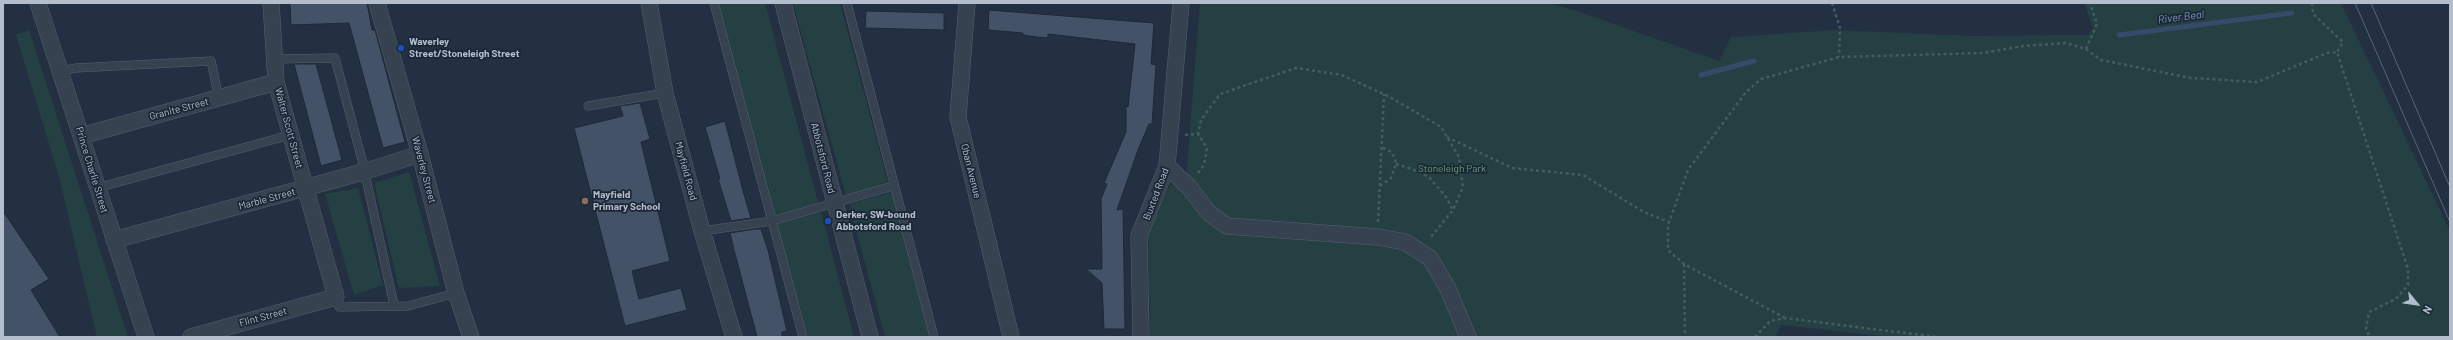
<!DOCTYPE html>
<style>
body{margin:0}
#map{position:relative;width:2453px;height:340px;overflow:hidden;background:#223042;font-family:Barlow,sans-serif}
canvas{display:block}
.frame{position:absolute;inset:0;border:4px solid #b3bdcc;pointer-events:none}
.north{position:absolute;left:2397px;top:284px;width:40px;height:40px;-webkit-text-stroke:3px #1b2736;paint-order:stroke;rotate:119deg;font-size:11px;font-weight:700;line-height:16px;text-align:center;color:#b3bdcc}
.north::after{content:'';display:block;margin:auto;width:14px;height:18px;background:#b3bdcc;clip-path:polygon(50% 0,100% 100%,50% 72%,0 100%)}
</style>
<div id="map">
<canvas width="2453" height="340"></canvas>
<div class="frame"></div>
<div class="north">N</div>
</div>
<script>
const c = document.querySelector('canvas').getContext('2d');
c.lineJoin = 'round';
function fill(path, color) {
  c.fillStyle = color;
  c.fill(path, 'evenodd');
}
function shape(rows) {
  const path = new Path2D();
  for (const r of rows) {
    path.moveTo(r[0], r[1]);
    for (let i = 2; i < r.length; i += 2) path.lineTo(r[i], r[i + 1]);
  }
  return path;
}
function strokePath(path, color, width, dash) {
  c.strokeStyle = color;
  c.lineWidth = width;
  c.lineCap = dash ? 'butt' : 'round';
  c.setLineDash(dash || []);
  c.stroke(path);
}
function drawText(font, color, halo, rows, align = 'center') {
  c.font = font + ' Barlow,sans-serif';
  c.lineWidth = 3.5;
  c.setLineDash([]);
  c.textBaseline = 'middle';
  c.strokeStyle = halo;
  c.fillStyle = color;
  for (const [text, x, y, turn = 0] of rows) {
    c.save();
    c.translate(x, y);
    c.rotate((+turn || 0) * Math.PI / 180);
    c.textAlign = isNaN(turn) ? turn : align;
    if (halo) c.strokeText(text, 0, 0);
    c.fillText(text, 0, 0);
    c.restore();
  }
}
fill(shape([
 [717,3,765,3,819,206,775,218],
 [793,3,840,3,888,183,846,196],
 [1200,3,1548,3,1577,11,1719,61,1731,37,1835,30,1972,36,2088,35,2093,28,2084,3,2341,3,2450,231,2450,337,1892,337,1781,325,1775,337,1150,337,1148,233,1170,185,1186,178],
 [29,30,128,337,97,337,59,177,16,35],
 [409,172,440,286,399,288,374,183],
 [358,188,383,285,354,295,325,194],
 [892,192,930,337,885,337,849,204],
 [821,212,854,337,808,337,777,224]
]), '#244042');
strokePath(shape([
 [2119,35,2292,13],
 [1701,75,1754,61]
]), '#344c6a', 5);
const building = shape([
 [290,3,367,3,372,30,375,30,405,142,383,148,349,23,291,25,290,3],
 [989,10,1154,23,1151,64,1156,65,1152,124,1149,124,1138,150,1117,210,1123,209,1125,329,1104,329,1102,283,1086,269,1102,269,1101,199,1107,184,1104,183,1126,132,1126,106,1128,107,1135,44,1048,34,1048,38,1036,37,1023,35,1023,33,988,30,989,10],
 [866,11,944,13,944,30,865,28,866,11],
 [294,64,316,64,342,160,321,166,294,64],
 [640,103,650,139,641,142,670,261,632,271,639,299,681,288,687,310,625,326,574,128,623,116,620,106,640,103],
 [725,121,743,191,751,218,731,221,718,179,720,179,705,127,725,121],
 [3,211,49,279,31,290,60,337,3,337,3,211],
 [755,229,761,229,768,250,787,331,782,332,782,337,757,337,734,250,730,233,755,229]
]);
fill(building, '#435266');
strokePath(building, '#1d2938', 1);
const lane = shape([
 [714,3,803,337],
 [847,3,934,337],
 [275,59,335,58,362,160,394,305],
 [61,71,76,68,211,61,219,99],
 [588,106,665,93],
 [97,188,290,135],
 [702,231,772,221,893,186],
 [336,297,339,307,408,306,456,293]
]);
const street = shape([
 [38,3,146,337],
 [377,3,420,154,456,293,471,337],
 [649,3,665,93,702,231,734,337],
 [783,3,870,337],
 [967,3,958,117,1011,337],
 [81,136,276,82],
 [1167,166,1189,187,1209,213,1227,226,1378,237,1405,242,1430,258,1448,289,1468,337],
 [114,240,363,172,420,154],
 [191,337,336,297,276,82,271,3],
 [1141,337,1139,236,1167,166,1181,3]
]);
strokePath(lane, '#54606f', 9);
strokePath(street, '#54606f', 17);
strokePath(shape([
 [1832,3,1840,28,1839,57],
 [2312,3,2313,14,2343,42,2337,52],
 [2086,49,2097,24,2090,3],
 [1185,135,1198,134,1201,120,1220,94,1296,68,1342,75,1388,96,1441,127,1459,157,1463,187,1453,210,1430,238],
 [1447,137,1512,168,1583,175,1644,212,1669,222],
 [1396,164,1412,169,1429,177,1446,197,1453,210],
 [1198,173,1204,165,1207,148,1198,134],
 [1380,186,1391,178,1396,164,1395,158,1391,152,1382,147],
 [1378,222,1384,94],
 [1684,264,1685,337],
 [1785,318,1684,264,1668,250,1668,225,1688,170,1746,92,1761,79,1839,57,1983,53,2023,46,2066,43,2086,49,2101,60,2191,78,2257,82,2327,53,2337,52,2408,269,2408,285,2396,299,2369,312,2366,329,2370,337],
 [1755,337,1770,321,1785,318,1937,337]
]), '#425d5f', 2.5, [3, 3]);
strokePath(lane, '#374251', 8);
strokePath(street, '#374251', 16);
strokePath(shape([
 [2355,3,2450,222],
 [2371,3,2450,187]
]), '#586679', 1);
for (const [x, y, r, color] of [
 [401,48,4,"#1a4fb4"],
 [585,201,4,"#8d6e63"],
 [828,221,4,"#1a4fb4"]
]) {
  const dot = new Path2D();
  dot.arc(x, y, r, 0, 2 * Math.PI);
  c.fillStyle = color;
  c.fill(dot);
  strokePath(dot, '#1b2736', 1.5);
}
drawText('bold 10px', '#b3bdcc', '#1b2736', [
 ["Waverley",409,42],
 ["Street/Stoneleigh Street",409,54],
 ["Mayfield",593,195],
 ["Primary School",593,207],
 ["Derker, SW-bound",836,215],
 ["Abbotsford Road",836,227]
], 'left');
drawText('10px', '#b3bdcc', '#1b2736', [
 ["Granite Street",179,109,-15],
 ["Walter Scott Street",289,128,75],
 ["Abbotsford Road",823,158,76],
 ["Prince Charlie Street",92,170,73],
 ["Waverley Street",424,170,75],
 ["Mayfield Road",686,171,75],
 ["Oban Avenue",971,171,76],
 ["Buxted Road",1156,194,-69],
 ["Marble Street",267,199,-15],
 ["Flint Street",263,317,-15]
]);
drawText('10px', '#689f73', '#1b2736', [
 ["Stoneleigh Park",1452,169]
]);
drawText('italic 11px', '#7794b6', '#1b2736', [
 ["River Beal",2181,17,-7]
]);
</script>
